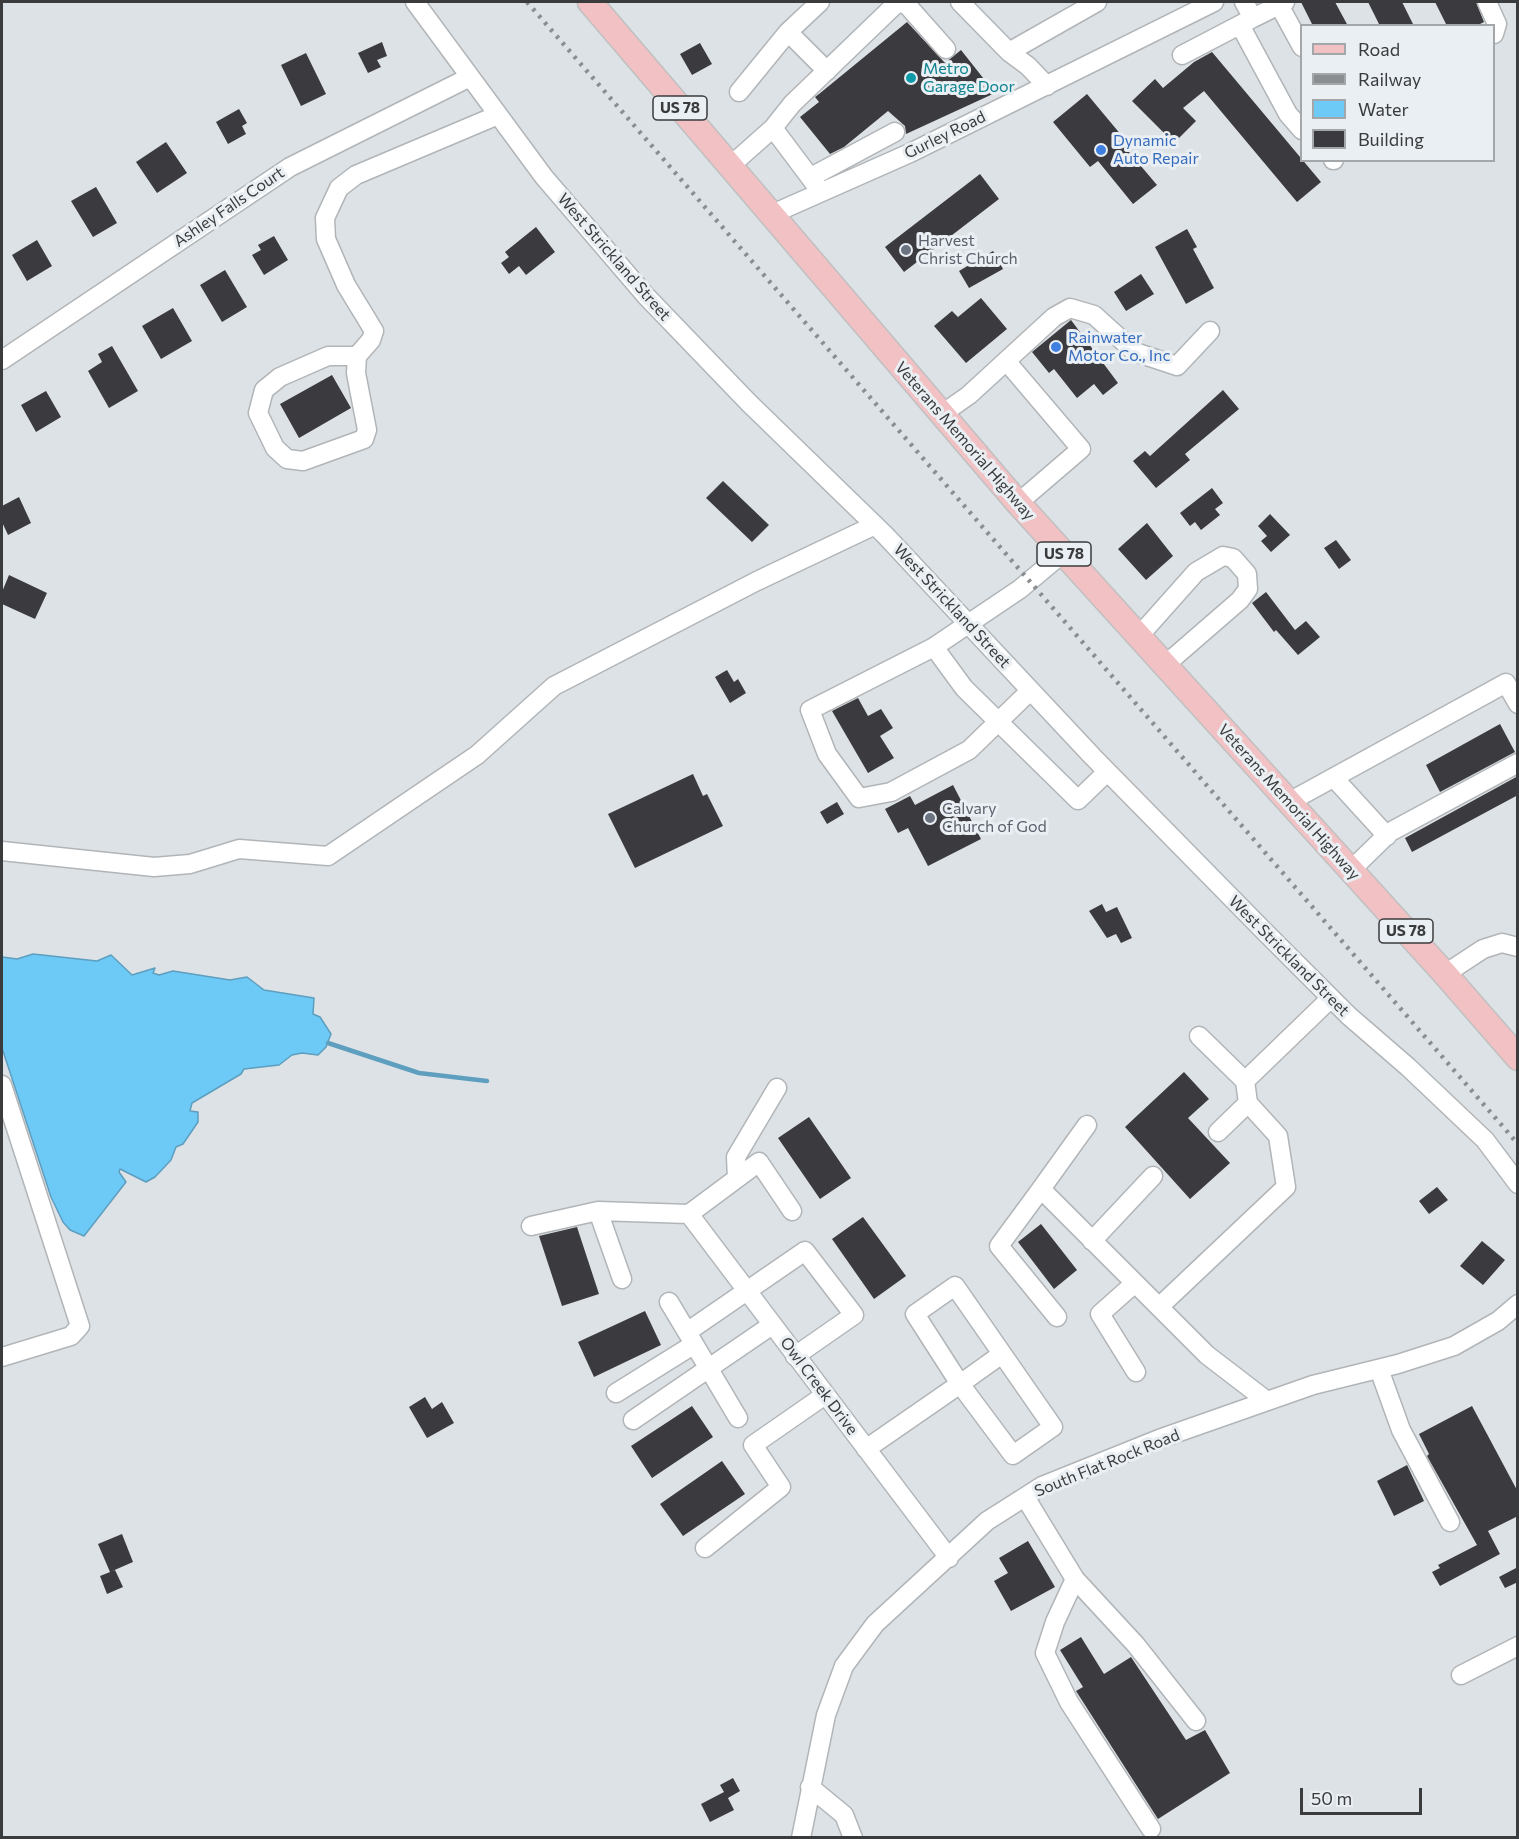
<!DOCTYPE html>
<style>
body{margin:0}
#map{position:relative;width:1519px;height:1839px;overflow:hidden;background:#dde2e6;font-family:Commissioner,sans-serif}
canvas{display:block}
.frame{position:absolute;inset:0;border:3px solid #3a3b3d;pointer-events:none}
.legend{position:absolute;left:1300px;top:24px;width:195px;height:138px;box-sizing:border-box;background:#eaeff3;border:2px solid #a4a7aa;margin:0;padding:8px 10px;list-style:none;font-size:18px;color:#3a3b3d}
.legend li{display:flex;align-items:center;gap:12px;height:30px}
.legend b{width:30px;border:2px solid #a4a7aa}
.scale{position:absolute;left:1300px;top:1788px;width:122px;height:27px;box-sizing:border-box;border:3px solid #3a3b3d;border-top:0;padding-left:8px;font-size:18px;line-height:21px;white-space:nowrap;color:#3a3b3d;-webkit-text-stroke:4px #eaeff3;paint-order:stroke}
</style>
<div id="map">
<canvas width="1519" height="1839"></canvas>
<div class="frame"></div>
<ul class="legend">
<li><b style="height:8px;background:#f1c1c4"></b>Road</li>
<li><b style="height:8px;background:#8b8e91"></b>Railway</li>
<li><b style="height:16px;background:#6dc9f6"></b>Water</li>
<li><b style="height:16px;background:#3b3a3e"></b>Building</li>
</ul>
<div class="scale">50 m</div>
</div>
<script>
const c = document.querySelector('canvas').getContext('2d');
c.lineJoin = 'round';
function fill(path, color) {
  c.fillStyle = color;
  c.fill(path, 'evenodd');
}
function shape(rows) {
  const path = new Path2D();
  for (const r of rows) {
    path.moveTo(r[0], r[1]);
    for (let i = 2; i < r.length; i += 2) path.lineTo(r[i], r[i + 1]);
  }
  return path;
}
function strokePath(path, color, width, dash) {
  c.strokeStyle = color;
  c.lineWidth = width;
  c.lineCap = dash ? 'butt' : 'round';
  c.setLineDash(dash || []);
  c.stroke(path);
}
function drawText(font, color, halo, rows, align = 'center') {
  c.font = font + ' Commissioner,sans-serif';
  c.lineWidth = 6;
  c.setLineDash([]);
  c.textBaseline = 'middle';
  c.strokeStyle = halo;
  c.fillStyle = color;
  for (const [text, x, y, turn = 0] of rows) {
    c.save();
    c.translate(x, y);
    c.rotate((+turn || 0) * Math.PI / 180);
    c.textAlign = isNaN(turn) ? turn : align;
    if (halo) c.strokeText(text, 0, 0);
    c.fillText(text, 0, 0);
    c.restore();
  }
}
const water = shape([
 [33,954,97,961,111,955,132,975,155,968,153,973,159,975,173,971,230,980,247,977,264,990,314,998,313,1014,320,1017,331,1034,326,1047,318,1055,302,1053,292,1055,279,1065,244,1069,241,1074,192,1103,190,1111,198,1112,198,1122,183,1144,176,1147,171,1160,155,1177,146,1182,120,1169,119,1172,126,1182,84,1236,70,1230,63,1222,51,1197,2,1048,2,957,17,959,33,954]
]);
fill(water, '#6dc9f6');
strokePath(water, '#5e9ebe', 1.5);
strokePath(shape([
 [328,1043,419,1073,487,1081]
]), '#5e9ebe', 4.5);
fill(shape([
 [1301,2,1335,2,1348,26,1313,26],
 [1368,2,1402,2,1414,26,1380,26],
 [1435,2,1476,2,1484,22,1476,26,1447,26],
 [907,22,945,63,961,50,995,93,906,134,905,126,888,111,844,147,830,154,800,117,819,102,815,97,819,94],
 [382,42,387,56,377,60,381,67,368,73,358,53],
 [700,43,712,64,692,75,680,54],
 [1212,52,1321,182,1297,202,1204,91,1183,108,1196,121,1174,143,1132,101,1155,79,1163,88,1194,62],
 [306,53,326,94,301,106,281,65],
 [1087,94,1122,136,1118,139,1157,185,1133,204,1098,161,1090,167,1053,122],
 [239,109,247,123,242,126,246,134,228,144,216,122],
 [166,142,187,173,157,193,136,162],
 [980,174,999,199,904,272,885,247],
 [96,187,117,223,93,237,71,201],
 [536,227,555,252,526,275,519,266,509,274,501,263,509,257,505,252],
 [1187,229,1197,247,1193,249,1214,288,1186,304,1155,247],
 [274,236,288,260,264,275,252,255,261,250,258,245],
 [37,240,52,266,27,281,12,255],
 [993,251,1003,269,969,288,959,271],
 [225,270,247,307,222,322,200,285],
 [1141,274,1154,294,1126,311,1114,292],
 [981,298,1007,329,966,363,934,326,952,311,958,317],
 [173,308,192,341,161,359,142,326],
 [1071,320,1118,383,1103,395,1094,384,1077,398,1054,369,1049,373,1032,352],
 [112,346,138,391,109,408,88,371,102,362,98,354],
 [332,375,351,408,299,438,280,404],
 [1223,390,1239,409,1185,454,1190,460,1156,488,1133,461,1145,451,1150,456],
 [46,391,61,417,36,432,21,405],
 [723,481,769,525,752,542,706,498],
 [1212,488,1223,503,1215,509,1220,515,1201,530,1195,522,1190,526,1180,513],
 [19,497,31,523,8,535,2,522,2,506],
 [1270,514,1290,535,1271,552,1261,541,1267,536,1258,526],
 [1147,523,1173,556,1146,580,1118,549],
 [1336,540,1351,560,1339,569,1324,548],
 [9,575,47,593,35,619,2,604,2,592],
 [1266,592,1295,630,1306,621,1320,637,1298,655,1276,630,1274,632,1252,603],
 [727,670,734,682,738,679,746,693,730,703,715,677],
 [858,698,868,716,881,709,893,728,880,736,894,758,868,773,832,711],
 [1500,724,1515,752,1440,792,1426,765],
 [693,774,703,796,707,794,723,826,635,868,608,814],
 [1518,776,1518,795,1412,852,1405,838],
 [953,785,981,839,928,866,908,828,898,833,885,809,910,796,915,805],
 [837,802,844,814,827,824,820,812],
 [1102,904,1106,912,1117,907,1132,938,1121,943,1116,934,1107,938,1089,911],
 [1184,1072,1209,1099,1188,1118,1230,1163,1190,1199,1125,1127],
 [809,1117,851,1178,820,1199,778,1138],
 [1437,1187,1448,1200,1429,1214,1419,1201],
 [863,1217,906,1276,874,1299,832,1239],
 [1041,1224,1077,1270,1054,1289,1018,1242],
 [577,1227,599,1294,562,1306,539,1236],
 [1482,1241,1505,1260,1483,1285,1460,1266],
 [645,1311,661,1345,594,1377,578,1342],
 [425,1397,432,1409,442,1402,454,1423,427,1438,409,1407],
 [692,1406,713,1437,652,1478,631,1446],
 [1472,1406,1518,1492,1518,1516,1488,1531,1500,1554,1440,1586,1432,1572,1440,1568,1438,1565,1477,1545,1427,1456,1429,1454,1419,1434],
 [722,1461,745,1494,683,1536,660,1504],
 [1407,1465,1424,1501,1394,1516,1377,1481],
 [122,1534,133,1562,110,1572,98,1544],
 [1028,1541,1055,1587,1011,1611,994,1581,1008,1573,999,1558],
 [1518,1567,1518,1582,1505,1588,1499,1577],
 [115,1570,123,1587,107,1594,100,1576],
 [1081,1637,1104,1674,1131,1657,1186,1740,1205,1730,1230,1773,1158,1819,1076,1691,1083,1687,1060,1650],
 [733,1778,740,1791,728,1798,727,1796,734,1810,710,1822,701,1804,724,1792,720,1785]
]), '#3b3a3e');
const minor = shape([
 [415,2,544,177,646,296,749,403,885,535,1093,757,1264,931,1349,1016,1408,1067,1485,1140,1518,1184],
 [960,2,1009,52],
 [1244,2,1253,18,1285,2],
 [1487,2,1497,24,1494,34],
 [900,3,907,5,946,49],
 [1279,5,1302,47],
 [1240,25,1288,114,1302,130],
 [788,32,827,71],
 [1182,55,1253,18],
 [1047,86,1028,66,1009,52,1097,2],
 [739,92,788,32,820,2],
 [773,128,792,104,898,2],
 [1333,160,1334,160],
 [729,167,773,128,821,192],
 [811,177,895,132],
 [770,215,910,153,1214,2],
 [357,356,356,373,367,430,364,439,303,461,287,459,275,448,258,413,264,390,280,377,328,356,357,356,371,340,374,331,346,285,326,239,325,218,339,188,356,175,498,115],
 [2,360,290,167,470,77],
 [1007,362,1081,449,1018,503],
 [942,414,969,395,1054,317,1070,308,1094,315,1135,352,1177,366,1210,331],
 [1139,636,1196,572,1223,556,1233,558,1247,574,1248,589,1240,600,1165,665],
 [934,647,964,688,1078,800,1107,772],
 [1030,691,969,750,891,792,859,798,827,754,810,710,934,647,1020,589,1063,553],
 [1334,778,1387,836],
 [1289,802,1506,683,1518,704],
 [2,851,154,867,190,864,239,849,328,856,477,755,554,686,757,581,875,525],
 [1351,870,1390,832,1518,763],
 [1445,974,1483,949,1502,943,1518,947],
 [1199,1036,1245,1081],
 [2,1085,80,1326,71,1336,2,1357],
 [1248,1103,1278,1136,1286,1187,1159,1307,1207,1355,1267,1401],
 [1218,1132,1248,1103,1245,1081,1331,998],
 [737,1178,736,1157,777,1088],
 [1041,1189,1087,1125],
 [689,1214,949,1558],
 [531,1226,598,1211],
 [1092,1241,1153,1176],
 [622,1279,598,1211,689,1214,759,1162,792,1211],
 [1135,1283,1100,1314,1136,1372],
 [669,1302,687,1332,805,1251,854,1315,795,1356],
 [1057,1317,999,1246,1041,1189,1159,1307],
 [687,1332,738,1418],
 [1379,1369,1401,1430,1450,1522],
 [616,1393,693,1345],
 [633,1420,772,1325],
 [866,1449,960,1384,1013,1455,1053,1427,955,1286,915,1314,960,1384,1002,1354],
 [1025,1497,1075,1579,1136,1645,1196,1721],
 [705,1548,781,1487,753,1445,825,1395],
 [1075,1579,1055,1622,1045,1653,1069,1702,1151,1829],
 [1461,1675,1518,1646],
 [810,1787,844,1815,853,1838],
 [801,1838,826,1715,844,1666,875,1624,987,1521,1042,1486,1159,1439,1313,1385,1398,1364,1454,1346,1498,1321,1518,1304]
]);
const major = shape([
 [590,2,1018,503,1445,974,1518,1058]
]);
strokePath(minor, '#b1b5b8', 21);
strokePath(major, '#c0c0c1', 27);
strokePath(minor, '#fff', 18);
strokePath(major, '#f1c1c4', 24);
strokePath(shape([
 [527,2,1518,1144]
]), '#8b8e91', 4.5, [3, 6]);
for (const [x, y, r, color] of [
 [911,78,6,"#0f9aa8"],
 [1101,150,6,"#3f7fe0"],
 [906,250,6,"#6b7280"],
 [1056,347,6,"#3f7fe0"],
 [930,818,6,"#6b7280"]
]) {
  const dot = new Path2D();
  dot.arc(x, y, r, 0, 2 * Math.PI);
  c.fillStyle = color;
  c.fill(dot);
  strokePath(dot, '#eaeff3', 2);
}
for (const [x, y, w] of [
 [680,108,54],
 [1064,554,54],
 [1406,931,54]
]) {
  const box = new Path2D();
  box.roundRect(x - w / 2, y - 12, w, 24, 4.5);
  c.fillStyle = '#eaeff3';
  c.fill(box);
  strokePath(box, '#3a3b3d', 1.5);
}
drawText('bold 15px', '#3a3b3d', null, [
 ["US 78",680,108],
 ["US 78",1064,554],
 ["US 78",1406,931]
]);
drawText('16px', '#0d838f', '#eaeff3', [
 ["Metro",923,69],
 ["Garage Door",923,87]
], 'left');
drawText('16px', '#3a3b3d', '#eaeff3', [
 ["Gurley Road",945,135,-26],
 ["Ashley Falls Court",229,207,-34],
 ["West Strickland Street",614,257,49],
 ["Veterans Memorial Highway",965,441,49],
 ["West Strickland Street",952,606,47],
 ["Veterans Memorial Highway",1289,802,48],
 ["West Strickland Street",1289,956,45],
 ["Owl Creek Drive",819,1386,53],
 ["South Flat Rock Road",1107,1463,-22]
]);
drawText('16px', '#366cbe', '#eaeff3', [
 ["Dynamic",1113,141],
 ["Auto Repair",1113,159],
 ["Rainwater",1068,338],
 ["Motor Co., Inc",1068,356]
], 'left');
drawText('16px', '#5b616d', '#eaeff3', [
 ["Harvest",918,241],
 ["Christ Church",918,259],
 ["Calvary",942,809],
 ["Church of God",942,827]
], 'left');
</script>
